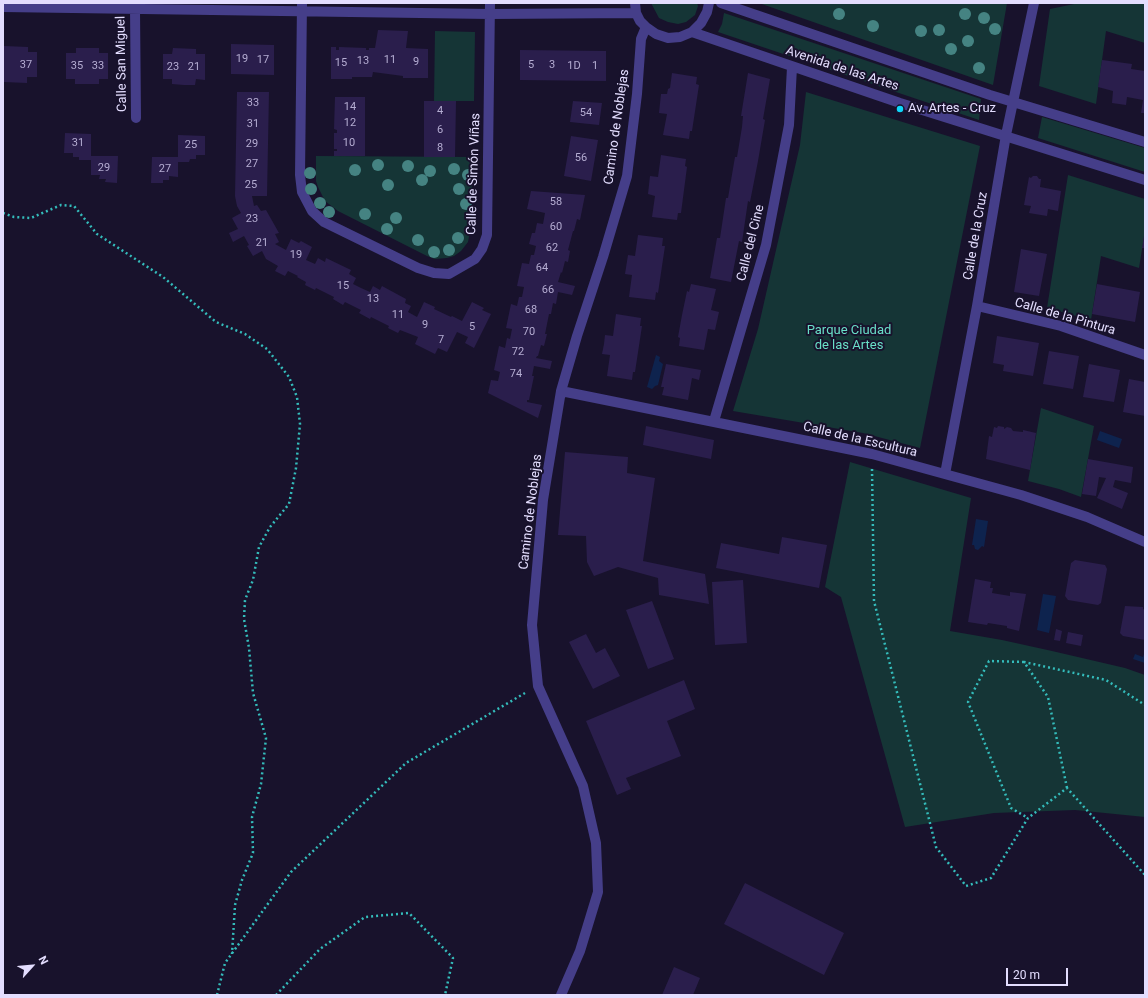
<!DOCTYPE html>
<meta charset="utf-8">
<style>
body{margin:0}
#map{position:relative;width:1148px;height:998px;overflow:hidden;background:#18122c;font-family:Roboto,sans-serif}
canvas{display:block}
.frame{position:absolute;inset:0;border:4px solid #e3ddfe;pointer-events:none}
.north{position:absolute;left:12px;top:946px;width:40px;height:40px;-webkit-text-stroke:3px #18122c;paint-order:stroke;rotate:63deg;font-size:11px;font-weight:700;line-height:16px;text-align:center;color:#e3ddfe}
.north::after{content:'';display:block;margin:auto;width:14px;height:18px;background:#e3ddfe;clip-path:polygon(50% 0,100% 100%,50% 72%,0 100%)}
.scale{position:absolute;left:1006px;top:968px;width:62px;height:18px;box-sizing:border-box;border:2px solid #e3ddfe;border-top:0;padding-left:5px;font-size:12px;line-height:14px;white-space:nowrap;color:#e3ddfe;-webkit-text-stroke:3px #18122c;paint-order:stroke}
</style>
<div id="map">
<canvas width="1148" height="998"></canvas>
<div class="frame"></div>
<div class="north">N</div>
<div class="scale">20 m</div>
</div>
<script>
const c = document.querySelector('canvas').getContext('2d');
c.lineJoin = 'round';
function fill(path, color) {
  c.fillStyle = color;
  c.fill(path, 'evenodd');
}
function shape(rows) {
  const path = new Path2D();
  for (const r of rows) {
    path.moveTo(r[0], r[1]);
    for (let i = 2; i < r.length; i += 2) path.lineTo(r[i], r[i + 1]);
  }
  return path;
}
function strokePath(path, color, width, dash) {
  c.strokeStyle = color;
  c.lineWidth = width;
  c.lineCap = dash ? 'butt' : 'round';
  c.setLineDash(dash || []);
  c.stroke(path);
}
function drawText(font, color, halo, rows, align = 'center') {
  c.font = font + ' Roboto,sans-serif';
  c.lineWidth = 4;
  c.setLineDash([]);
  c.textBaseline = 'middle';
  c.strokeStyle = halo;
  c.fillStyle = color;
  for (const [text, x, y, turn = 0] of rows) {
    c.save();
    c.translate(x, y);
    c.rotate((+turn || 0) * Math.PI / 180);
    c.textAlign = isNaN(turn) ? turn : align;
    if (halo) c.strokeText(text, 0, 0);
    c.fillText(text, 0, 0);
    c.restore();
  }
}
fill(shape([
 [651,3,697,3,698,6,695,15,686,22,678,24,668,22,659,18],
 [759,3,1007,3,993,85],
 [1079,3,1145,3,1145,43,1106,31,1096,104,1039,86,1050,9],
 [724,13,981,99,979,120,718,32,722,24],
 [435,31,475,32,474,101,434,101],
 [806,92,980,146,920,448,863,433,733,411,758,329,800,145],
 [1042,117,1145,148,1145,172,1038,138],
 [316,156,473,157,471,225,468,242,461,251,454,256,447,258,435,259,427,256,338,211,325,201,318,187,316,181],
 [1068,175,1145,199,1145,231,1139,268,1101,256,1091,320,1047,308],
 [1041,408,1094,426,1081,497,1059,489,1028,481],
 [850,462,971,498,950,631,1002,640,1052,651,1125,668,1145,675,1145,817,1075,810,994,813,905,827,841,597,825,587]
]), '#153536');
fill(shape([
 [656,355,660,357,659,361,663,364,658,385,655,386,652,389,647,387],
 [1100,431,1122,439,1119,448,1097,440],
 [976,519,988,521,984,547,982,546,978,550,975,549,974,545,972,545],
 [1043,594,1056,596,1049,633,1037,630],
 [1145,651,1145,663,1133,659,1135,654,1143,657]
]), '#0e234e');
fill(shape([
 [378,30,408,31,406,48,428,49,428,78,403,78,403,76,373,72,372,77,352,77,352,79,331,79,331,47,336,47,336,50,339,50,339,47,366,48,366,50,369,50,369,48,375,48],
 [231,44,274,45,274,75,231,74],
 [4,46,28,47,28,52,37,52,37,77,27,77,27,83,4,82,3,51,4,51],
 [76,48,99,48,99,53,108,53,108,79,99,79,99,84,75,84,75,79,66,79,66,53,76,53],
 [173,48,196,49,196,54,205,54,205,80,196,79,195,85,184,85,172,84,172,79,163,79,163,54,172,54],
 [520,50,606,51,606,81,520,80],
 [1102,60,1132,64,1131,69,1145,71,1145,113,1141,113,1143,100,1127,97,1126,105,1112,103,1113,91,1098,87],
 [672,73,697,77,696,84,699,85,692,131,690,131,689,139,663,135,667,114,659,113,661,94,667,94,668,89,670,88],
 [748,73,770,79,763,119,765,120,758,161,750,202,748,201,742,242,739,241,731,282,710,278,717,238,720,238,726,198,728,198,735,157,737,157,742,127,743,116,741,116],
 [237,92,269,92,267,196,252,196,254,206,257,205,261,211,266,210,279,233,275,234,279,242,275,244,286,250,291,239,299,243,301,241,312,247,306,260,315,264,318,258,325,262,326,258,351,270,349,274,356,278,353,284,361,288,370,292,373,286,380,290,382,286,406,299,405,303,411,306,408,312,417,317,424,302,435,307,434,309,451,317,452,316,462,321,472,302,484,308,482,310,491,314,474,348,465,343,468,337,457,332,447,352,438,348,435,354,415,344,418,337,400,330,398,333,388,328,389,326,371,317,370,319,359,313,361,310,345,302,343,305,333,299,334,297,316,288,315,290,305,285,306,282,297,277,298,276,288,271,285,276,275,271,278,266,266,259,262,251,253,256,247,246,249,245,244,236,233,242,229,233,238,229,232,218,241,213,237,206,235,196],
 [335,97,365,97,365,156,334,156,334,151,337,151,337,149,334,149,334,133,337,133,337,130,334,129],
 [424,101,456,101,455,157,424,157],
 [573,101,602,103,599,125,570,122],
 [65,133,91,134,91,156,118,156,117,183,105,182,106,179,99,179,100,175,91,175,91,160,79,160,79,157,73,157,73,153,64,153],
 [178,135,205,136,205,155,196,155,196,159,190,159,189,162,178,162,178,177,169,176,169,180,163,180,163,183,151,183,152,157,178,157],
 [571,136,598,140,591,181,564,176],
 [661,155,686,159,685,166,687,167,681,213,678,213,677,220,652,217,655,196,648,194,650,176,658,177],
 [1033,176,1037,176,1039,179,1041,179,1040,187,1061,191,1058,211,1048,209,1047,216,1029,213,1031,206,1024,205,1029,177,1031,178],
 [531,191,585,195,580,220,577,219,574,231,573,231,568,250,570,251,568,262,565,261,562,273,561,272,558,282,575,286,572,295,558,292,556,304,553,303,551,314,549,314,545,334,547,334,544,346,541,345,538,356,537,356,536,358,552,361,550,369,534,366,532,376,534,376,529,400,527,400,527,402,542,405,538,418,488,393,491,380,498,381,500,372,494,370,499,346,505,348,507,338,510,339,512,329,506,328,511,304,517,306,519,297,522,297,524,287,517,286,522,263,529,264,531,255,534,255,536,246,529,244,532,233,535,233,537,223,543,224,545,213,527,209],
 [638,235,663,238,662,246,665,246,658,293,656,292,655,300,629,297,632,275,625,274,628,255,635,256],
 [1144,236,1145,236,1145,248,1142,248],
 [1021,249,1047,254,1039,296,1014,292],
 [691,284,716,289,711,310,719,312,715,330,708,329,704,350,679,346,680,338,678,337,682,315,687,291,689,292],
 [1097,284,1140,292,1135,322,1092,314],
 [616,314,641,318,640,326,642,326,635,372,633,372,632,380,607,376,610,355,602,354,604,344,605,335,613,336],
 [997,336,1039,343,1033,376,1003,371,1004,365,993,363],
 [1049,351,1079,356,1073,389,1043,384],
 [666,364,701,370,699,380,692,378,688,400,662,395,664,387,661,387],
 [1089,364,1120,370,1114,402,1083,397],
 [1129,379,1145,382,1145,416,1123,412],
 [646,426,714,440,711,459,643,445],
 [998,426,1004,427,1004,429,1007,427,1011,428,1013,431,1023,432,1023,430,1036,433,1030,470,986,459,989,436,992,437,994,427,997,428],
 [565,452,628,457,627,473,655,478,643,561,705,574,709,604,659,595,658,578,618,567,594,576,587,562,586,536,558,535],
 [1088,459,1133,467,1131,483,1115,480,1113,487,1128,493,1122,509,1097,498,1106,478,1099,477,1096,496,1082,494],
 [782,537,827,545,819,588,716,568,721,543,779,554],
 [1075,560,1105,565,1107,569,1101,603,1098,605,1068,600,1065,596,1071,563],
 [975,579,991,582,990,588,993,588,992,593,1010,596,1010,592,1026,594,1019,631,1007,628,1007,626,988,623,987,625,968,622],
 [743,580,747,643,715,645,712,582],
 [652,601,674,659,648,669,626,610],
 [1125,606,1143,607,1143,609,1145,610,1145,640,1123,636,1120,633],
 [1056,629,1062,631,1060,641,1054,640],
 [1068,632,1083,635,1081,646,1066,643],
 [586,634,596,653,605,648,620,676,593,689,569,642],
 [684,680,695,709,667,721,681,756,626,778,631,789,617,795,586,721],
 [745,883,844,933,824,975,724,924],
 [674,967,700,978,693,995,662,995]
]), '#2a1e4c');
strokePath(shape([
 [3,213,14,217,31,218,61,205,74,206,97,234,163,277,216,322,245,334,267,349,289,377,297,397,300,424,296,468,289,504,270,527,259,547,253,580,245,600,244,619,249,648,253,693,266,738,261,784,252,817,253,853,242,880,235,905,232,954],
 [872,469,874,601,936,847,966,886,991,878,1028,818,1067,788,1145,875],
 [1024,662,989,661,968,702,1011,808,1028,818],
 [1067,788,1048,697,1024,662,1106,680,1145,705],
 [217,995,225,963,291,872,406,763,525,693],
 [276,995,320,949,365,917,409,913,453,958,445,995]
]), '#34bcbb', 2.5, [2, 3]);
strokePath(shape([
 [302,3,300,175,302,192,312,211,324,222,418,268,434,273,449,274,475,259,482,249,487,235,490,3],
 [635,3,636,13,640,21,646,27,656,34,668,38,680,37,692,32,701,23,707,12,709,3],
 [721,3,990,95,1145,142],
 [3,7,490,14,636,13],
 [135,9,136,118],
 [692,32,900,103,1145,180],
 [977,306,1061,326,1145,355],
 [561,391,872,454,1021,495,1087,517,1145,542],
 [714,421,766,245,789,125,792,67],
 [945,474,977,306,1006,135,1034,3],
 [561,995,580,951,598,892,596,843,583,786,538,686,532,625,543,500,561,391,577,336,603,257,627,176,637,94,641,39,646,27]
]), '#453e89', 10);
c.fillStyle = '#458382';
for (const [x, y] of [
 [839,14],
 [965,14],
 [984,18],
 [873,26],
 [995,29],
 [939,30],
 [921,31],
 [968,41],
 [951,49],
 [979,68],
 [378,165],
 [408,166],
 [454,169],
 [355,170],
 [430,171],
 [310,173],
 [468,175],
 [422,180],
 [388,185],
 [311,189],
 [459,189],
 [320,203],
 [466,204],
 [329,212],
 [365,214],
 [396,218],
 [387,229],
 [458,238],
 [418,240],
 [449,250],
 [434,252]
]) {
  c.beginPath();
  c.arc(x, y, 6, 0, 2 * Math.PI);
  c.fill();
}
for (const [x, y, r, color] of [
 [900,109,4,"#0ed6fa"]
]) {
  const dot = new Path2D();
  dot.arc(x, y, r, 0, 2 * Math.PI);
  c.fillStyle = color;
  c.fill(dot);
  strokePath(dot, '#18122c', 1.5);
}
drawText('11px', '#b5add2', null, [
 ["19",242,59],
 ["17",263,60],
 ["11",390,60],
 ["13",363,61],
 ["9",416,62],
 ["15",341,63],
 ["37",26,65],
 ["5",531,65],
 ["3",552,65],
 ["35",77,66],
 ["33",98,66],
 ["1D",574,66],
 ["1",595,66],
 ["23",173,67],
 ["21",194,67],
 ["33",253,103],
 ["14",350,107],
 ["4",440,111],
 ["54",586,113],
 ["12",350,123],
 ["31",253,124],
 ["6",440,130],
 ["31",78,143],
 ["10",349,143],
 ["29",252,144],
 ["25",191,145],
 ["8",440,148],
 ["56",581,158],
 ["27",252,164],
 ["29",104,168],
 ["27",165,169],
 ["25",251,185],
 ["58",556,202],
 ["23",252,219],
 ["60",556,227],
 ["21",262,243],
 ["62",552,248],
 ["19",296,255],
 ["64",542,268],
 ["15",343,286],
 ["66",548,290],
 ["13",373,299],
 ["68",531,310],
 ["11",398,315],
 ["9",425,325],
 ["5",472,327],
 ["70",529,332],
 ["7",441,340],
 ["72",518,352],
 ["74",516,374]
]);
drawText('13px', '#e3ddfe', '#18122c', [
 ["Calle San Miguel",122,64,-91],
 ["Avenida de las Artes",842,69,18],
 ["Camino de Noblejas",617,127,-82],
 ["Calle de Simón Viñas",474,174,-88],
 ["Calle de la Cruz",976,236,-80],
 ["Calle del Cine",751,243,-76],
 ["Calle de la Pintura",1065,317,16],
 ["Calle de la Escultura",860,440,13],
 ["Camino de Noblejas",531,512,-83]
]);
drawText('13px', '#e3ddfe', '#18122c', [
 ["Av. Artes - Cruz",908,109]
], 'left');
drawText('13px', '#69dfc8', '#18122c', [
 ["Parque Ciudad",849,331],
 ["de las Artes",849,346]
]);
</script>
